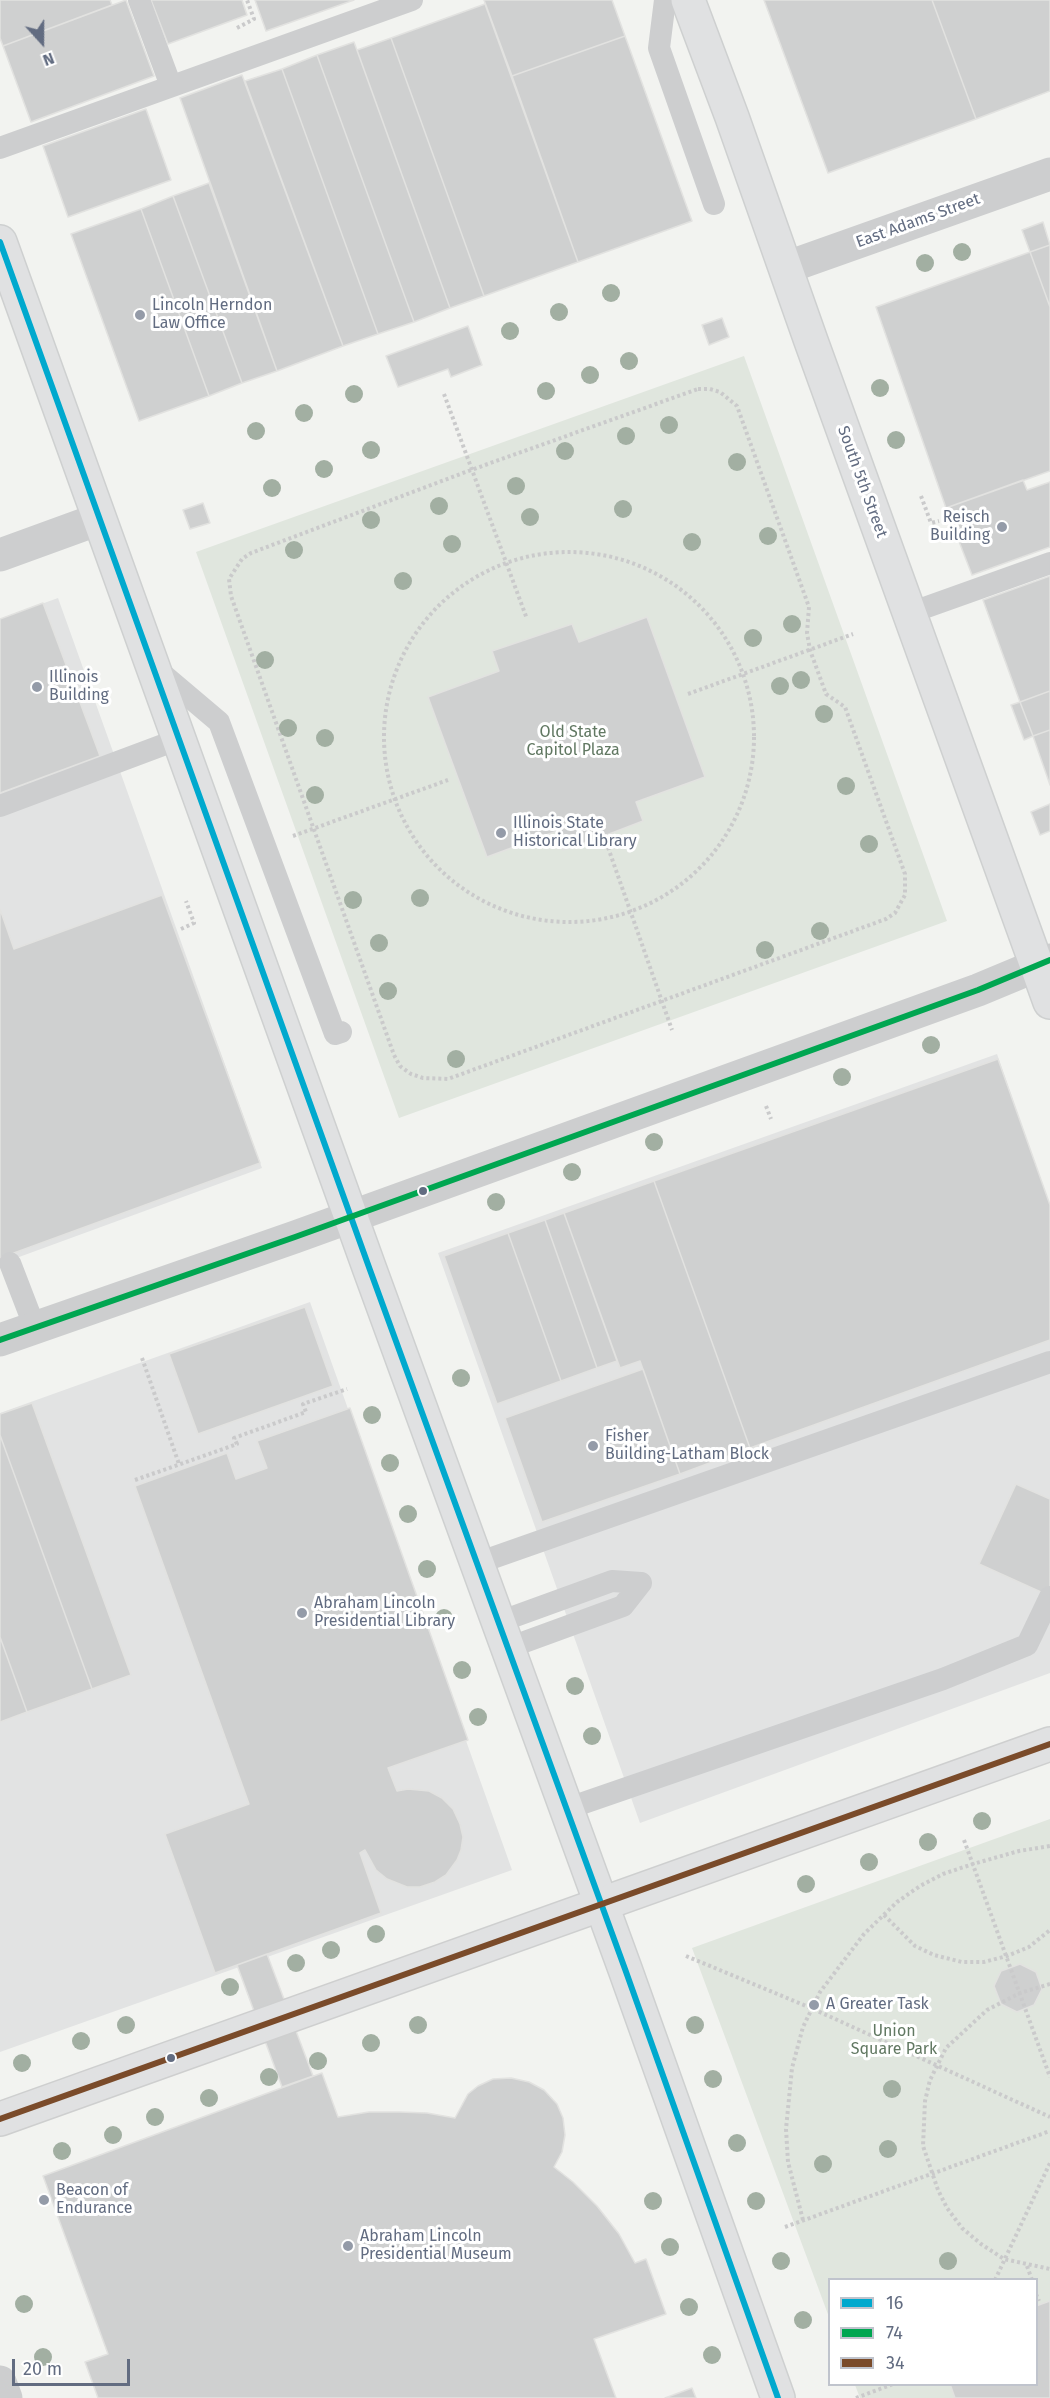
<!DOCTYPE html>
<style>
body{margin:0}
#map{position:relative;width:1050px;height:2398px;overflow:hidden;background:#f2f3f0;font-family:"Fira Sans",sans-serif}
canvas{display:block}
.legend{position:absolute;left:828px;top:2278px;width:210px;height:108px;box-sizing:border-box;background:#fff;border:2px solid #c0c4cd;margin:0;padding:8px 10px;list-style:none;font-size:18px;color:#626c81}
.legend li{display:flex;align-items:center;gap:12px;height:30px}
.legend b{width:30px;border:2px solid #c0c4cd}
.north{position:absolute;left:12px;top:12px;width:60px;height:60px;-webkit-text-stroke:4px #fff;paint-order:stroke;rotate:159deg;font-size:16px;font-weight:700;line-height:24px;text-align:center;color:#626c81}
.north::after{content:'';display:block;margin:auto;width:21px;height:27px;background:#626c81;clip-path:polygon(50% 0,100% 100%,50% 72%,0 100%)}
.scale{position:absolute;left:12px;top:2359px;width:118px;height:27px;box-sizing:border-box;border:3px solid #626c81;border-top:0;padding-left:8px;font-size:18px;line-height:21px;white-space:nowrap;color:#626c81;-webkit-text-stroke:4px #fff;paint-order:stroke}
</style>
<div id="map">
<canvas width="1050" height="2398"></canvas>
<ul class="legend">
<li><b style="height:8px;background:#00a9ce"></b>16</li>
<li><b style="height:8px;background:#00a651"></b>74</li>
<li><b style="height:8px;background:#7a4b2a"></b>34</li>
</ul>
<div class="north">N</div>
<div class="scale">20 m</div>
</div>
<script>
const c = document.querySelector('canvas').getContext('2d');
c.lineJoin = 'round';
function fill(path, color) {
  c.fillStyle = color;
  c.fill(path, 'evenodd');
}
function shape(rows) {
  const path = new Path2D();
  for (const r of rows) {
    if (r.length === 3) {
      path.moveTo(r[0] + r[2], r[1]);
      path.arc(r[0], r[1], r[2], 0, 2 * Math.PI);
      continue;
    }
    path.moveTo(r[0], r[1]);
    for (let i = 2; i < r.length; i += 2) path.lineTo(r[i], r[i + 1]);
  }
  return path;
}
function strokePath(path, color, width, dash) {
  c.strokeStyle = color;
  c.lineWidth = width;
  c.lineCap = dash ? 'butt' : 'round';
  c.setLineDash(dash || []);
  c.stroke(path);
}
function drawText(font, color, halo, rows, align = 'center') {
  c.font = font + ' "Fira Sans",sans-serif';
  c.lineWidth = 6;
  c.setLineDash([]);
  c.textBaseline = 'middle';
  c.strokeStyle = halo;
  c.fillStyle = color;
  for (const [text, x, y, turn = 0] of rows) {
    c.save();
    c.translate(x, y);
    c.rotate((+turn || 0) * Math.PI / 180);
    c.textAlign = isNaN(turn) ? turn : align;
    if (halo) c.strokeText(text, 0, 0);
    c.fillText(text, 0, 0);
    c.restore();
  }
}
fill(shape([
 [58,598,262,1168,0,1264,0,619],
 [997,1054,1050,1206,1050,1673,640,1823,438,1253],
 [310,1302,512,1870,0,2052,0,1413]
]), '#e2e3e3');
fill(shape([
 [744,356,947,921,399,1118,196,552],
 [1050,1819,1050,2398,860,2398,855,2385,1036,2384,1036,2280,830,2280,829,2317,692,1948]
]), '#e0e6de');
const building = shape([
 [0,0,110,0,112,5,3,46,0,38,0,0],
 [126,0,154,76,31,122,3,46,126,0],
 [151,0,242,0,247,15,168,44,151,0],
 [255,0,354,0,266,31,255,0],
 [484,0,612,0,625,36,512,76,484,0],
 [764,0,932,0,976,119,828,173,764,0],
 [932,0,1050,0,1050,91,976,119,932,0],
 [485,4,578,262,484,296,391,38,485,4],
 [625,36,692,221,578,262,512,76,625,36],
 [391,38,484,296,450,308,357,50,391,38],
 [354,42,450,308,414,322,317,55,354,42],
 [317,55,414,322,378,334,282,69,317,55],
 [282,69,378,334,343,346,245,81,282,69],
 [242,75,343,346,277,371,180,98,242,75],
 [146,109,171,180,68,217,43,146,146,109],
 [209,183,277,371,242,383,173,196,209,183],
 [173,196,242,383,209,396,141,209,173,196],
 [141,209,209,396,139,421,71,234,141,209],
 [1043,222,1050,245,1030,252,1022,230,1043,222],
 [1050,245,1050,307,1030,252,1050,245],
 [1030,252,1050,307,1050,471,946,508,876,307,1030,252],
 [722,318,729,337,709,345,702,325,722,318],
 [468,326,482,365,451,377,448,369,398,387,386,356,468,326],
 [1023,480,1027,490,1050,482,1050,547,972,575,946,508,1023,480],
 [203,503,210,523,190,529,183,510,203,503],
 [1050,576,1050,691,1020,702,983,600,1050,576],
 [43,603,100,756,0,793,0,619,43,603],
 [647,617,705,777,636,802,643,821,604,836,563,850,557,831,487,857,428,697,499,671,492,651,572,624,579,642,647,617],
 [1050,691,1050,730,1033,736,1020,702,1050,691],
 [1020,702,1033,736,1024,740,1011,705,1020,702],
 [1050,730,1050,785,1033,736,1050,730],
 [1050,804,1050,831,1040,835,1031,812,1050,804],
 [162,895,260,1163,0,1258,0,909,14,949,162,895],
 [998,1059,1050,1205,1050,1340,750,1448,654,1181,998,1059],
 [654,1181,750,1448,680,1474,640,1361,620,1368,564,1213,654,1181],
 [564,1213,617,1361,597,1368,545,1220,564,1213],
 [545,1220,597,1368,561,1381,508,1233,545,1220],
 [508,1233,561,1381,497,1404,444,1256,508,1233],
 [305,1307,333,1386,198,1434,169,1354,305,1307],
 [643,1369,680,1474,542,1522,505,1418,643,1369],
 [32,1403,131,1675,92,1689,0,1435,0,1414,32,1403],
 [350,1408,468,1740,388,1768,397,1791,408,1789,429,1791,442,1798,453,1809,460,1824,463,1837,461,1850,457,1860,446,1875,435,1882,420,1887,407,1887,387,1879,376,1870,365,1850,360,1853,381,1913,215,1973,165,1834,249,1804,135,1486,227,1453,236,1479,267,1468,257,1441,350,1408],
 [0,1435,92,1689,27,1712,0,1637,0,1435],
 [1016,1484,1050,1499,1050,1596,979,1564,1016,1484],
 [0,1637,27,1712,0,1722,0,1637],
 [267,1954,313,2076,282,2087,237,1965,267,1954],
 [1020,1964,1036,1972,1042,1989,1034,2005,1017,2012,1001,2004,994,1986,1001,1971,1020,1964],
 [322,2073,338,2117,369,2112,399,2112,427,2113,455,2118,468,2094,478,2086,493,2079,511,2078,529,2082,544,2090,557,2104,563,2118,565,2135,562,2152,554,2167,573,2182,597,2206,619,2234,635,2263,646,2259,666,2314,594,2339,616,2398,98,2398,85,2362,108,2354,43,2176,322,2073],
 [1050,2301,1050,2398,955,2398,950,2384,1036,2384,1036,2306,1050,2301],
 [692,2388,696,2398,665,2398,692,2388]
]);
fill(building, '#cfd0d0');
strokePath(building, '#e2e2e0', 1.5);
const secondary = shape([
 [688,0,732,117,811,341,1050,1002],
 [0,242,370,1270,625,1969,778,2398]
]);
const primary = shape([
 [0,2119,1050,1744]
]);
strokePath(secondary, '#ced0d0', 36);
strokePath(primary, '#cecfcf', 36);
strokePath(shape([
 [237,28,254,19,247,0],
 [698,389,710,389,720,392,737,406,809,607,807,633,810,650,826,694,845,707,905,874,905,895,895,913,886,919,448,1079,423,1078,411,1074,400,1066,394,1055,231,596,229,579,242,559,251,553,471,470,698,389],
 [444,394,527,619],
 [921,496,931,523,939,521],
 [569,737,185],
 [688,694,853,634],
 [293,836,448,780],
 [604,836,672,1030],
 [181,929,194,923,186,901],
 [766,1106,771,1119],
 [142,1358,179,1464],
 [135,1480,237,1444,234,1438,306,1412,303,1404,347,1389],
 [964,1840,1050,2077],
 [884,1915,915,1946,934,1955,962,1962,984,1962,1007,1956,1029,1947,1050,1930],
 [686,1956,811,2008,1050,2117],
 [1050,1984,1020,1993,987,2010,946,2048,930,2080,925,2101,923,2146,938,2190,947,2208,962,2228,981,2244,1004,2259,1050,2269],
 [803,2220,788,2162,786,2129,792,2068,803,2027,820,1992,864,1934,897,1902,920,1886,943,1874,973,1864,1019,1851,1050,1846],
 [785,2227,1050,2131],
 [1027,2266,1032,2280],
 [995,2280,1050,2163],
 [1036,2294,1039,2301],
 [856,2398,893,2384]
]), '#cacacb', 4, [3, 3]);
strokePath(shape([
 [139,0,171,86],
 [665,0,659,48,714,204],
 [0,148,412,0],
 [910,613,1050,563],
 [154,667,219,722,335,1034,341,1032],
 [0,806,179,739],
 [10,1263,35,1328],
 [478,1563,1050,1362],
 [499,1622,612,1581,641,1583],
 [508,1648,623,1606,641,1583],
 [566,1809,943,1679,1027,1645,1050,1597]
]), '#cdcecf', 22);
strokePath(shape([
 [785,268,1050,174],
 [0,555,99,519],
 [0,1340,295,1237,978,990,1050,960],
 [0,2382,6,2398]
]), '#cdcecf', 33);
strokePath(secondary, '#e0e1e2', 33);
strokePath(primary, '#e0e1e2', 33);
strokePath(shape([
 [0,242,370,1270,625,1969,778,2398]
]), '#00a9ce', 6);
strokePath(shape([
 [0,1340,295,1237,978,990,1050,960]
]), '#00a651', 6);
strokePath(shape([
 [0,2119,1050,1744]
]), '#7a4b2a', 6);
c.fillStyle = '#a2afa2';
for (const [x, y] of [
 [962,252],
 [925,263],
 [611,293],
 [559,312],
 [510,331],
 [629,361],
 [590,375],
 [880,388],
 [546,391],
 [354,394],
 [304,413],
 [669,425],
 [256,431],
 [626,436],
 [896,440],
 [371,450],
 [565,451],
 [737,462],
 [324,469],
 [516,486],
 [272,488],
 [439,506],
 [623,509],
 [530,517],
 [371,520],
 [768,536],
 [692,542],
 [452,544],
 [294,550],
 [403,581],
 [792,624],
 [753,638],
 [265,660],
 [801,680],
 [780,686],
 [824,714],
 [288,728],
 [325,738],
 [846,786],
 [315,795],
 [869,844],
 [420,898],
 [353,900],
 [820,931],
 [379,943],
 [765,950],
 [388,991],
 [931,1045],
 [456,1059],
 [842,1077],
 [654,1142],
 [572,1172],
 [496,1202],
 [461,1378],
 [372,1415],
 [390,1463],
 [408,1514],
 [427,1569],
 [444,1618],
 [462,1670],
 [575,1686],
 [478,1717],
 [592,1736],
 [982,1821],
 [928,1842],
 [869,1862],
 [806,1884],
 [376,1934],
 [331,1950],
 [296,1963],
 [230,1987],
 [126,2025],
 [418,2025],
 [695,2025],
 [81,2041],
 [371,2043],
 [318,2061],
 [22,2063],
 [269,2077],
 [713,2079],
 [892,2089],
 [209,2098],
 [155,2117],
 [113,2135],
 [737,2143],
 [888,2149],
 [62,2151],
 [823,2164],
 [653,2201],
 [756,2201],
 [670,2247],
 [781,2261],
 [948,2261],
 [24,2304],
 [689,2307],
 [803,2320],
 [712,2355],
 [43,2357]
]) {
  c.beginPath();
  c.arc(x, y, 9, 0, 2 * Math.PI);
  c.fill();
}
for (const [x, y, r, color] of [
 [140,315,6,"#949ba8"],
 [1002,527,6,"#949ba8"],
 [37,687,6,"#949ba8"],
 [501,833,6,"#949ba8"],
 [423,1191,5,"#626c81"],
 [593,1446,6,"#949ba8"],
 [302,1613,6,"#949ba8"],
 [814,2005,6,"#949ba8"],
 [171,2058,5,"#626c81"],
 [44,2200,6,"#949ba8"],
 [348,2246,6,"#949ba8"]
]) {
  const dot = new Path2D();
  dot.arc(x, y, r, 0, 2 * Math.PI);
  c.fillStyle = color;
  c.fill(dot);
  strokePath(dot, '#fff', 2);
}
drawText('16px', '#626c81', '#fff', [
 ["East Adams Street",918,221,-20],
 ["South 5th Street",862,482,70]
]);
drawText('16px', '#626c81', '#fff', [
 ["Lincoln Herndon",152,306],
 ["Law Office",152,324],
 ["Reisch",990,518,"right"],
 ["Building",990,536,"right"],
 ["Illinois",49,678],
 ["Building",49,696],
 ["Illinois State",513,824],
 ["Historical Library",513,842],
 ["Fisher",605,1437],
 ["Building-Latham Block",605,1455],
 ["Abraham Lincoln",314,1604],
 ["Presidential Library",314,1622],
 ["A Greater Task",826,2005],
 ["Beacon of",56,2191],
 ["Endurance",56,2209],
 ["Abraham Lincoln",360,2237],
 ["Presidential Museum",360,2255]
], 'left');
drawText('16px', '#617862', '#fff', [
 ["Old State",573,733],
 ["Capitol Plaza",573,751],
 ["Union",894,2032],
 ["Square Park",894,2050]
]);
</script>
